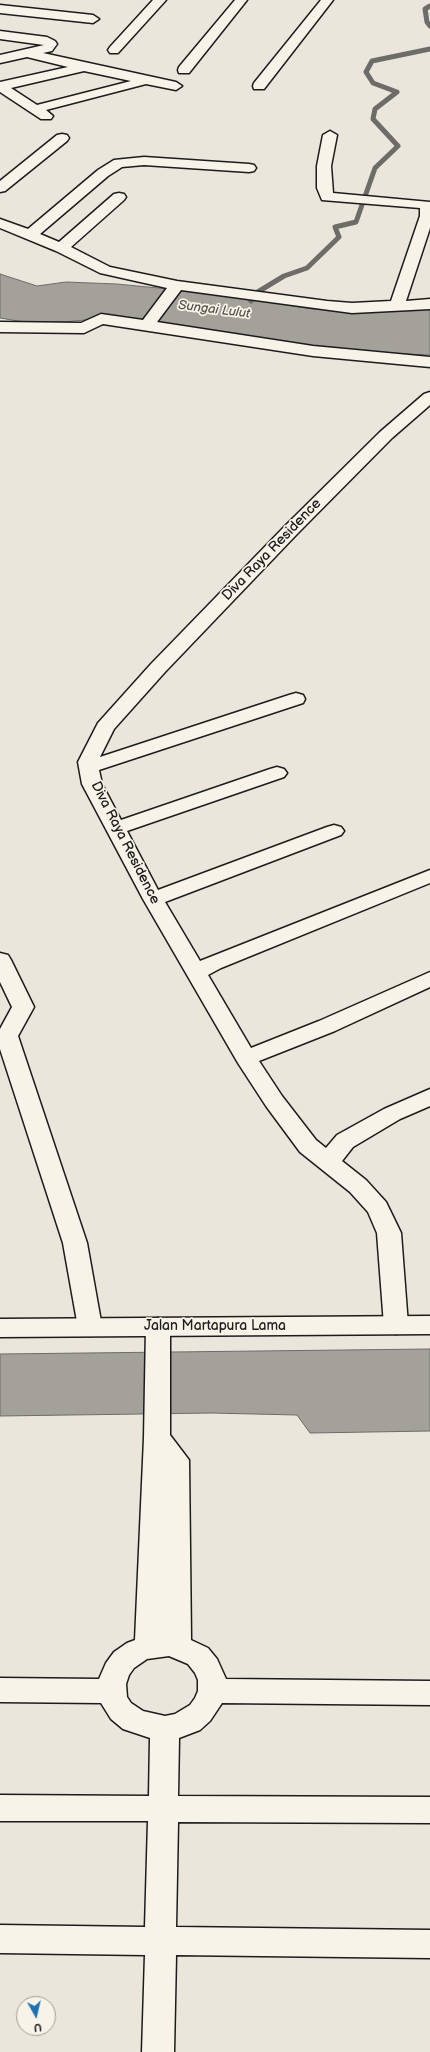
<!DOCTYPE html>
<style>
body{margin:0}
#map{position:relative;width:430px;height:2052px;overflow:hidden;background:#eae6dc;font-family:"Balsamiq Sans",sans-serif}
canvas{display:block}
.north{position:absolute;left:16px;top:1996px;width:40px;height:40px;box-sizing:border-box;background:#f7f3e8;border:1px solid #9f9d96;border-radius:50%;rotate:172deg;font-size:11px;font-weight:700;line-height:16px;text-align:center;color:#1c1c1c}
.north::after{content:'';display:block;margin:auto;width:14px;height:18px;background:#1f6fb2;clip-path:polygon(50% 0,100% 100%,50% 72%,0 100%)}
</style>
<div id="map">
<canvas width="430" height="2052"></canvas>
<div class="north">U</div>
</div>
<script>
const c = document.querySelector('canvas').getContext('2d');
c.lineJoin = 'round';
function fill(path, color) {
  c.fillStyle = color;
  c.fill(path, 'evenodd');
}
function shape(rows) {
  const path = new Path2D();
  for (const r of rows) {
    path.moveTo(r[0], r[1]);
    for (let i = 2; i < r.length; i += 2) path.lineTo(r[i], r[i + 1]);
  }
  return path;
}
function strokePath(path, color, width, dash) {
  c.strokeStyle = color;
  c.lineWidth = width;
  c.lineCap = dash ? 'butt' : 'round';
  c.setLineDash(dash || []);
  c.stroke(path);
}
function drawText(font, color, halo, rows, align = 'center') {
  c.font = font + ' "Balsamiq Sans",sans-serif';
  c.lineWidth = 3.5;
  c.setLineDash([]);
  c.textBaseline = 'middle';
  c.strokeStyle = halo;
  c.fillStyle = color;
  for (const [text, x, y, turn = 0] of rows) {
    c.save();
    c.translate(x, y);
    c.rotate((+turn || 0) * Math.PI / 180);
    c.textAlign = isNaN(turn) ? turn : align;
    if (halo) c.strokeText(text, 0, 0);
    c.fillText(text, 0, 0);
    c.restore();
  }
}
const water = shape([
 [0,274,37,286,66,282,117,284,220,294,312,309,381,311,430,307,430,355,330,351,108,318,63,322,24,322,0,318,0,274],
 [430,1349,430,1431,310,1433,297,1415,211,1413,0,1416,0,1354,430,1349]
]);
fill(water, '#a3a19a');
strokePath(water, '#6d6c68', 1);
strokePath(shape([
 [430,6,425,9,427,22,430,26],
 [251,301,256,293,284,276,307,268,339,237,335,227,356,222,375,168,398,146,373,119,375,109,397,92,373,83,366,72,372,61,430,49]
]), '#6d6c68', 5);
const street = shape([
 [153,0,166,0,118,53,110,53,108,50,110,47,153,0],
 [235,0,247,0,189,73,179,73,178,70,179,67,235,0],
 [321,0,333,0,264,89,254,89,253,86,254,83,321,0],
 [0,5,93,15,99,19,93,23,0,13,0,5],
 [0,31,47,37,55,41,57,44,52,51,43,53,176,82,182,86,176,90,146,84,46,110,53,116,51,119,41,119,0,92,0,82,68,67,27,57,0,63,0,55,44,45,0,39,0,31],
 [84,71,131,81,37,105,11,88,84,71],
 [330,131,337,135,331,166,333,193,430,202,430,228,406,301,430,299,430,309,352,313,181,290,157,322,313,346,430,357,430,367,313,356,103,324,84,333,0,332,0,322,81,323,101,314,143,320,167,288,100,273,56,251,0,228,0,219,28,229,98,170,114,160,144,157,249,164,254,165,256,168,254,171,249,172,144,165,122,167,108,176,40,234,59,242,114,194,119,193,124,194,126,197,124,200,71,247,110,267,177,281,327,301,352,303,391,301,420,216,420,208,322,200,317,188,317,166,323,135,330,131],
 [62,134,67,135,69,138,67,141,5,191,0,192,0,181,57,135,62,134],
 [430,392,430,405,392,438,297,534,165,672,114,729,100,757,289,695,296,693,303,695,305,699,303,703,99,770,102,784,121,820,270,769,277,767,284,769,287,773,284,777,127,831,158,890,327,827,334,825,341,827,344,831,341,835,165,902,200,961,430,870,430,883,221,968,208,975,251,1048,319,1021,430,972,430,987,335,1031,259,1061,282,1096,316,1140,326,1148,337,1135,384,1109,430,1089,430,1106,400,1119,353,1147,342,1161,366,1180,386,1202,401,1233,408,1325,405,1331,396,1334,387,1331,384,1325,377,1233,368,1212,350,1192,300,1152,266,1106,238,1063,143,899,82,784,78,762,98,723,151,664,285,526,380,432,424,394,430,392],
 [0,953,8,955,11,960,34,1007,18,1036,87,1243,102,1327,99,1333,90,1336,81,1333,78,1327,63,1243,0,1049,0,1029,12,1007,0,982,0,953],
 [158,1318,167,1321,170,1327,170,1435,189,1460,191,1640,208,1648,217,1659,226,1679,430,1681,430,1705,222,1703,210,1721,200,1730,179,1738,178,1796,430,1797,430,1823,178,1822,176,1927,430,1930,430,1958,176,1955,174,2052,142,2052,145,1955,0,1953,0,1925,145,1927,148,1821,0,1821,0,1795,149,1796,150,1738,123,1729,111,1719,101,1703,0,1702,0,1678,99,1679,106,1663,114,1652,127,1643,135,1640,144,1438,146,1327,149,1321,158,1318],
 [169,1656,188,1664,195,1673,198,1680,198,1691,195,1698,190,1705,175,1714,165,1716,143,1711,131,1703,127,1697,126,1684,129,1675,134,1668,147,1659,169,1656]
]);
const primary = shape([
 [430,1316,430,1334,0,1337,0,1319,430,1316]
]);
strokePath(street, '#1c1c1c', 3);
strokePath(primary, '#1c1c1c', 3);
fill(street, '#f7f3e8');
fill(primary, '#f7f3e8');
drawText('italic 13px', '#52514e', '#f7f3e8', [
 ["Sungai Lulut",214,310,7]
]);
drawText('14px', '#1c1c1c', '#f7f3e8', [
 ["Diva Raya Residence",272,550,-46],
 ["Diva Raya Residence",125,843,63],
 ["Jalan Martapura Lama",215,1326]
]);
</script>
